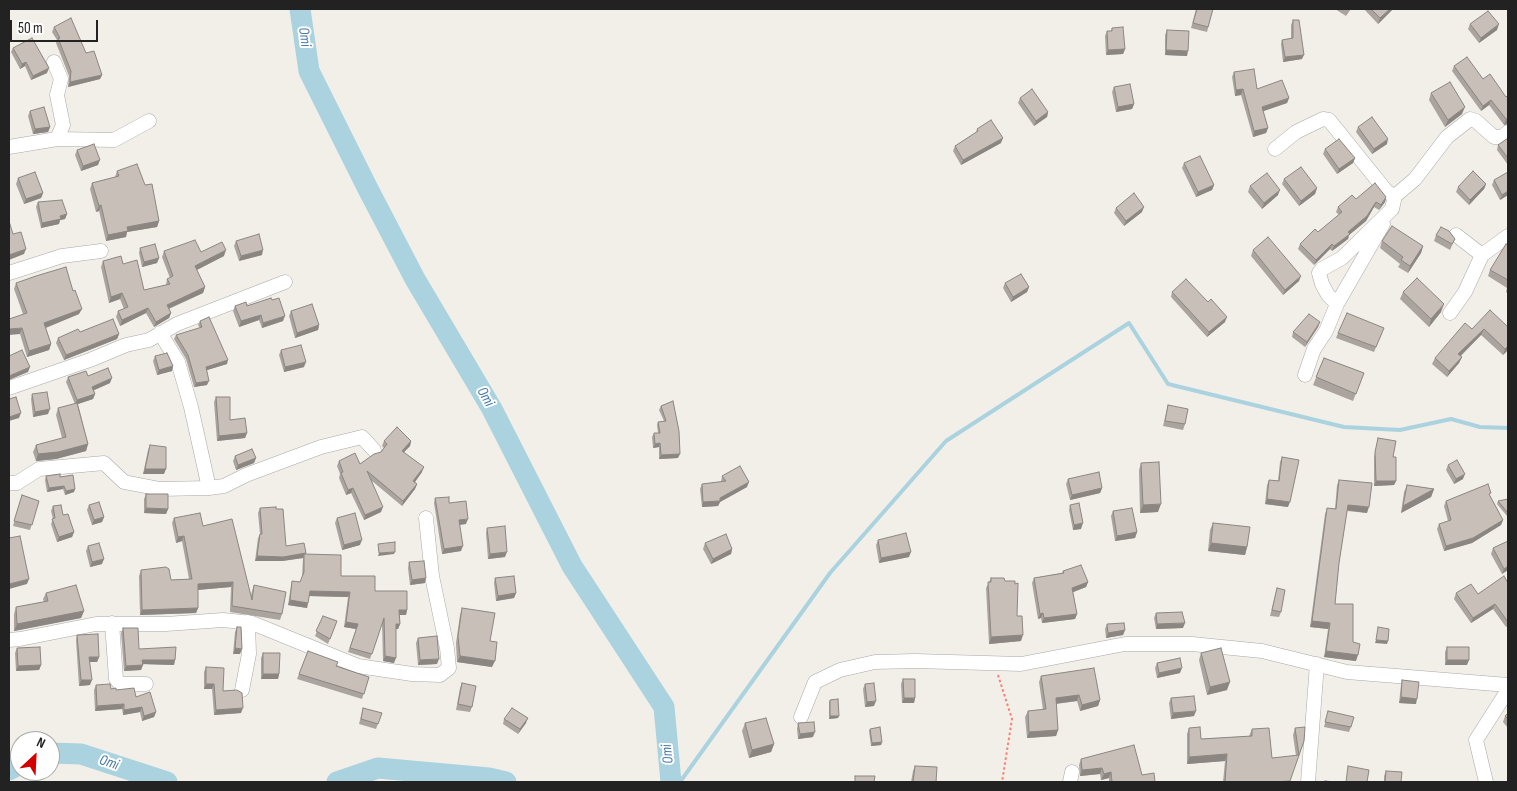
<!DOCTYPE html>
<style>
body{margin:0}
#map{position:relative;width:1517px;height:791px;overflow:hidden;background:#f2efe9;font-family:"Sofia Sans Condensed",sans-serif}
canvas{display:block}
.frame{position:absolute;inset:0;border:10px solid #222;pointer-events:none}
.north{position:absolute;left:10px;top:731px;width:50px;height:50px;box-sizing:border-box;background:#fff;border:1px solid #a7a7a7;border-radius:50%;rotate:25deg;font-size:14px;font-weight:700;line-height:20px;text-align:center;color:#222}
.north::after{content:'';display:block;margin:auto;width:18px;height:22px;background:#d40000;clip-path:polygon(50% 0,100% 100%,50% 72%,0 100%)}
.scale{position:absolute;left:10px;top:20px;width:88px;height:22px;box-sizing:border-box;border:2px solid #222;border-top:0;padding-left:6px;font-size:15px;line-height:18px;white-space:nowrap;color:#222;-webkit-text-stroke:4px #fff;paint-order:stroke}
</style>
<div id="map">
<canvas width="1517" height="791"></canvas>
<div class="frame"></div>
<div class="north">N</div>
<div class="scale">50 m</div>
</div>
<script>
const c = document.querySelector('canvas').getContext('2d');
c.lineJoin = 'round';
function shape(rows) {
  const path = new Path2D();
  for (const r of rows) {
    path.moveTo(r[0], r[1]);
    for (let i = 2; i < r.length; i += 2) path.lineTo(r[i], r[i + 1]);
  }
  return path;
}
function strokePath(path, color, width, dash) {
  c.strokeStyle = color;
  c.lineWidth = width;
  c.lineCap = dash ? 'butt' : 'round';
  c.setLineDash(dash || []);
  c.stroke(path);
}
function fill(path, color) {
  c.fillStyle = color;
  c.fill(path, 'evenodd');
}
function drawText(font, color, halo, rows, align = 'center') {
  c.font = font + ' "Sofia Sans Condensed",sans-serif';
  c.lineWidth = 4;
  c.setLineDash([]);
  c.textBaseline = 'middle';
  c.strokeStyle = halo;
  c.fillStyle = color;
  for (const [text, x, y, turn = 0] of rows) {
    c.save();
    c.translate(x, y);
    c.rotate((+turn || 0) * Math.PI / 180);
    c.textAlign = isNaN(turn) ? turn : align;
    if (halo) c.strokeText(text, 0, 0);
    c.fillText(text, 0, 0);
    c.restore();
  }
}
strokePath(shape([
 [680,782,830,573,946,441,1129,323,1168,384,1344,427,1400,430,1451,419,1480,427,1508,428]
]), '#aad3df', 4);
strokePath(shape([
 [300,9,309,71,368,189,415,279,492,409,572,566,664,707,671,782],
 [50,753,81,754,167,782],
 [9,770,20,764],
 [337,782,378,768,489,778,506,782]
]), '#aad3df', 21);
const minor = shape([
 [54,62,61,79,57,95,63,125,57,139],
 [9,147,57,139,114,140,149,121],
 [1275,149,1296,132,1323,119,1329,120,1387,192,1395,196,1415,179,1447,137,1470,119,1476,121,1494,137,1502,137,1508,132],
 [1456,235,1482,255],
 [9,273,62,256,101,251],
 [1337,304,1383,224],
 [1450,313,1465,292,1482,255,1508,236],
 [160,333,178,362,191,407,209,488],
 [1305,375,1314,349,1326,331,1337,304,1328,295,1322,284,1319,273,1322,269,1342,258,1392,209,1395,196],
 [9,388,90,360,126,345,149,340,177,324,285,282],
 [9,483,17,483,39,469,104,463,124,482,160,489,209,488,224,486,246,475,321,447,362,437,374,450],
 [112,623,116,679,120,684,146,684],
 [9,640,20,639,96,624,166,624,223,620,252,623,358,666,412,674,440,675,449,668,447,648,432,576,426,518],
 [242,690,249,654,248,622],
 [801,717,815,682,840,670,875,662,915,661,1021,664,1125,644,1192,644,1262,651,1347,672,1508,685],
 [1070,782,1072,772],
 [1308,782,1317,664],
 [1486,782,1476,740,1508,690]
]);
strokePath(minor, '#a9a9a9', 15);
strokePath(shape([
 [998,675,1012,719,1002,782]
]), '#fa8072', 2, [2.5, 2.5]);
strokePath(minor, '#fff', 14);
fill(shape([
 [1196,9,1213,9,1207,32,1191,28],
 [1335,9,1351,9,1346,16],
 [1364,9,1393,9,1378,24],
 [1293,20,1302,59,1283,62,1281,44,1282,40,1291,38,1291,25],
 [1470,24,1497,30,1479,43,1468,29],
 [54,27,86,53,102,75,100,79,68,87,69,76,56,43,57,40,52,32],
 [1112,28,1125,49,1123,54,1106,55,1105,36,1107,31,1111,31],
 [1167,30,1187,56,1165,55,1165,35],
 [13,48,47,73,31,80,25,66,20,69,11,52],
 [1454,66,1483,79,1506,97,1508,124,1504,125,1489,105,1481,111,1452,71],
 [1234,72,1257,89,1289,98,1287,103,1263,111,1268,128,1266,133,1253,137,1241,95,1235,96,1232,77],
 [1114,87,1134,104,1132,109,1116,112,1112,92],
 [1431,93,1462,114,1445,127,1429,100],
 [1020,98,1048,112,1047,117,1034,126,1018,103],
 [30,111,50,127,48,132,33,134,28,116],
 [1358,127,1387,144,1372,154,1356,132],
 [977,129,1001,143,961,165,953,151,955,146,976,133],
 [1508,138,1508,165,1497,150,1498,145],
 [1325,149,1355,158,1353,163,1337,174,1323,154],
 [77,150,98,165,81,171,75,155],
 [1184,163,1214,185,1212,190,1196,197,1182,168],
 [117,171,159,221,157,227,127,232,126,237,106,241,99,211,96,212,90,189,92,183,115,177],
 [18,178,43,193,41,198,24,204,16,184],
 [1284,179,1317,188,1315,194,1299,206,1282,184],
 [1494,180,1508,195,1500,200,1492,185],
 [1486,184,1484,189,1469,205,1456,192,1458,187],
 [1250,186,1278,195,1262,209,1248,192],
 [1386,197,1385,202,1379,210,1374,207,1366,221,1349,235,1348,239,1332,251,1330,249,1314,265,1298,249,1300,244,1318,232,1339,215,1336,212,1338,207],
 [38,202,67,214,65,219,60,220,59,224,41,228,36,207],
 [1116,208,1142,212,1124,226,1114,213],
 [1436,235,1455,239,1450,250,1434,241],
 [236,241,262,255,239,261,234,246],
 [1382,241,1423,246,1421,253,1408,273,1398,267,1400,264,1380,248],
 [1508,245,1508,294,1506,292,1507,288,1488,276,1490,270],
 [140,248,159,258,157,263,142,267,139,253],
 [1253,250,1299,281,1283,295,1251,256],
 [164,251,201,252,224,256,196,270,205,287,203,293,169,309,171,313,169,318,154,327,146,313,120,326,116,317,118,311,124,309,120,299,109,303,101,267,103,261,123,264,144,290,166,285,167,279,170,278,162,257],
 [16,283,79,314,46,328,51,344,49,350,27,357,20,334,23,314,14,289],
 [1005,283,1029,287,1027,292,1011,302,1003,288],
 [1172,292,1208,302,1225,322,1207,337,1171,297],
 [1403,292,1441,312,1429,327,1400,299],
 [272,300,283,321,262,328,259,320,239,327,233,311,235,306,247,306],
 [291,311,319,325,318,330,295,338,289,316],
 [200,321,227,364,207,370,207,385,194,387,186,359,174,339,176,335,200,328,198,325],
 [1320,322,1318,327,1305,347,1292,337,1293,332],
 [1508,327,1508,350,1503,355,1481,335,1461,356,1462,357,1459,363,1447,377,1432,364,1435,358,1472,329],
 [80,332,119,334,117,339,64,360,56,343,58,338],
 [1338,333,1382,333,1374,352,1336,338],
 [281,350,304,367,284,372,279,355],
 [155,356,173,366,172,371,157,375,153,361],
 [1324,358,1364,373,1353,401,1313,385],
 [88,376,110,383,94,390,95,394,93,399,78,404,88,444,86,451,56,459,36,461,33,452,36,445,62,438,56,415,58,408,75,404,66,382,68,377],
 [32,394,48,414,33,417,31,399],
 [216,397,230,420,247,433,245,438,217,441,214,402],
 [673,401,678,458,659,459,659,447,653,448,652,437,654,433,658,433,657,425,658,422,664,421,659,410,661,406],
 [1168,405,1185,424,1183,430,1163,426],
 [1378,438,1393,457,1396,481,1394,485,1374,486,1374,457],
 [384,441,411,441,410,446,404,452,422,472,415,482,417,484,415,489,402,506,372,481,381,512,364,520,351,493,346,495,339,478,340,474,337,466,339,461,360,464,381,452,384,448,382,446],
 [150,445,164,474,143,474,148,450],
 [235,456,256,458,254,463,236,470,233,461],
 [1282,457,1288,507,1265,504,1267,485,1269,480,1278,481,1280,462],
 [1141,463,1158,512,1140,513,1139,470],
 [1448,465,1463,479,1454,484,1446,470],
 [46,476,60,477,75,489,74,492,65,495,63,489,47,492,45,480],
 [722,476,747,487,720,502,718,506,702,507,700,489,702,484,721,482],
 [1068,479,1102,488,1100,493,1070,500,1066,484],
 [1339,480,1367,513,1347,511,1339,563,1335,604,1353,642,1356,661,1324,657,1328,629,1310,627,1325,514,1327,508,1335,509,1337,485],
 [1407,485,1434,489,1431,497,1401,513,1404,492],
 [146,494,168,509,166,514,144,513,144,499],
 [22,495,39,501,30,530,13,526],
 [1490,496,1503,520,1501,525,1472,543,1444,551,1437,529,1439,524,1448,521,1444,506,1446,501],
 [435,498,449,503,466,524,459,525,461,551,442,554,434,503],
 [1508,499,1508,516,1507,516,1497,504,1498,501],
 [89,505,104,517,102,522,92,525,87,510],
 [1070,505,1081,529,1073,530,1069,510],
 [53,506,63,515,74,532,72,537,57,542,51,524,53,519,51,511],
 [260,508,286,546,306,554,341,576,375,591,407,610,406,615,400,615,400,624,398,629,396,629,394,663,383,661,382,623,370,659,348,652,356,629,344,627,348,597,309,596,307,608,288,605,291,586,292,581,300,582,302,577,303,558,282,561,255,561,258,538,260,534,258,513],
 [1113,511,1137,532,1135,538,1115,541,1111,516],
 [174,518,203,526,251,596,252,591,254,585,282,614,280,620,230,612,231,587,198,590,198,608,196,613,140,615,139,576,141,570,171,580,189,579,182,541,176,543,172,523],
 [337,518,360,545,342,550,335,523],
 [1213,523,1247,547,1245,555,1208,551,1210,530],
 [487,528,505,557,488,559,486,533],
 [878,540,909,557,879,563,876,545],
 [705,543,732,549,731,554,711,564,703,549],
 [88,546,102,564,90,567,86,551],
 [1493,548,1508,570,1502,574,1491,554],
 [409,562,425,583,410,585,408,568],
 [1063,571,1088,582,1086,587,1073,592,1077,614,1075,619,1042,623,1041,618,1038,619,1032,583,1034,578,1062,573],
 [495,578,516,593,514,598,496,601,494,583],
 [991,578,1005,581,1017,616,1021,641,989,644,986,588],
 [1508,583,1508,626,1506,627,1493,609,1471,623,1454,599,1456,593,1478,594],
 [1277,588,1281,612,1279,617,1270,616],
 [46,593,84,611,81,618,14,631,14,614,16,607,44,602,43,599],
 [462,608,490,641,492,667,457,662,456,643,460,615],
 [1156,613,1183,628,1156,629,1154,618],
 [323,616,337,621,328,644,315,636],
 [1107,624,1125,630,1123,635,1106,638,1105,629],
 [237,627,240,654,233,654,235,632],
 [123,628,139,649,175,660,174,665,143,664,141,670,124,671,121,633],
 [77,635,99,657,97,662,90,662,90,685,79,686,76,640],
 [418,638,437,664,418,665,416,643],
 [1447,647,1467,665,1445,665,1445,652],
 [17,648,41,665,39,670,16,671,15,653],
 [308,651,336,666,369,677,362,699,297,679],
 [263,653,279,674,278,679,261,679,261,658],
 [1201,653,1227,690,1207,695,1199,660],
 [1157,663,1180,673,1157,678,1155,668],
 [206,667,223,691,241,713,214,715,212,689,204,689,204,672],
 [1041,676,1100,700,1098,706,1080,711,1077,701,1056,704,1058,730,1056,736,1027,738,1025,717,1028,711,1043,710,1039,682],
 [903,679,915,698,914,703,902,703,901,684],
 [1402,680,1416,704,1399,703,1401,685],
 [462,683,472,707,470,712,456,710,460,688],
 [865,684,874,706,865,707,863,689],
 [96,685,111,689,136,697,156,712,154,717,142,721,140,712,123,715,122,709,95,711,94,690],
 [1171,698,1194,716,1171,719,1169,703],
 [830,700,838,718,829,719,829,702],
 [363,708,382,713,376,729,359,724],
 [1328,711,1351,727,1349,732,1324,727],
 [1508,713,1508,728,1503,722,1505,716],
 [504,719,526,723,518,734,503,724],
 [745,723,774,744,771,752,749,758,742,731],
 [798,723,813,737,798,739,797,729],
 [1189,728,1201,739,1249,736,1252,729,1272,758,1296,756,1293,735,1295,728,1304,741,1289,782,1223,782,1225,761,1187,764,1187,734],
 [870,729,882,742,881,745,871,746,869,731],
 [1081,759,1142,775,1155,782,1109,782,1109,778,1101,780,1100,774,1080,776,1079,765],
 [915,766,936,782,911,782,913,771],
 [1386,771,1401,782,1384,782,1384,776]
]), '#aba49e');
fill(shape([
 [1390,9,1393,9,1378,24,1380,18],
 [1499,24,1497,30,1479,43,1481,38],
 [1125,49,1123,54,1106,55,1108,50],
 [1166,50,1188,51,1187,56,1165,55],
 [1304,55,1302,59,1283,62,1285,57],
 [26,62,25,66,20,69,22,64],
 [49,68,47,73,31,80,33,76],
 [102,75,100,79,68,87,70,82],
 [1243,89,1241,95,1235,96,1236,90],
 [1289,98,1287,103,1261,112,1262,107],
 [1491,100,1489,105,1481,111,1483,106],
 [1134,104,1132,109,1116,112,1118,107],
 [1465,107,1462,114,1445,127,1448,120],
 [1048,112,1047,117,1034,126,1036,121],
 [1506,119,1508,119,1508,124,1504,125],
 [50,127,48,132,33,134,35,129],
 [1268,128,1266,133,1253,137,1254,131],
 [1003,138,1001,143,961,165,963,160],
 [1388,139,1387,144,1372,154,1374,149],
 [1355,158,1353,163,1337,174,1339,169],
 [100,160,98,165,81,171,83,166],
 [1486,184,1484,189,1469,205,1470,200],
 [1214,185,1212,190,1196,197,1198,192],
 [1317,188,1315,194,1299,206,1301,201],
 [1280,190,1278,195,1262,209,1264,203],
 [1508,191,1508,195,1500,200,1502,195],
 [43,193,41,198,24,204,26,199],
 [1386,197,1385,202,1379,210,1381,205],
 [1376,202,1374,207,1366,221,1349,235,1348,239,1332,251,1334,246],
 [101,205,99,211,96,212,99,206],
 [1144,207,1142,212,1124,226,1126,221],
 [67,214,65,219,60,220,59,224,41,228,42,223],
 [159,221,157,227,127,232,126,237,106,241,108,235,127,227],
 [1332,244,1330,249,1314,265,1316,260],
 [1423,246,1421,253,1408,273,1410,266],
 [26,249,24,254,9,260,9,255],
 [226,250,224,256,193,272,195,266],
 [263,250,262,255,239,261,241,256],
 [159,258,157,263,142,267,144,262],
 [1301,276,1299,281,1283,295,1285,290],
 [205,287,203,293,165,310,167,305],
 [1029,287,1027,292,1011,302,1013,297],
 [122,293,120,299,109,303,111,297],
 [1444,304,1441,312,1429,327,1431,319],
 [148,308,146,313,120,326,122,320],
 [82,309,79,314,42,329,44,323],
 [171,313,169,318,154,327,156,322],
 [261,315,259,320,239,327,241,321],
 [285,316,283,321,262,328,263,323],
 [1227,317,1225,322,1207,337,1209,332],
 [1320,322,1318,327,1305,347,1307,342],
 [319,325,318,330,295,338,297,333],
 [22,328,20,334,9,335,9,329],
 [1484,329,1481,335,1456,360,1458,354],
 [119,334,117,339,64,360,66,355],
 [51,344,49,350,27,357,29,351],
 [1508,346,1508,350,1503,355,1505,349],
 [1462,357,1459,363,1447,377,1449,371],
 [228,360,227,364,204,371,206,367],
 [306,362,304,367,284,372,285,367],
 [173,366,172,371,157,375,159,370],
 [30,367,28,372,9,380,9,376],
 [112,378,110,383,90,392,92,387],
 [209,381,207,385,194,387,196,383],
 [95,394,93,399,75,405,77,400],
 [50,409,48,414,33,417,35,412],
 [21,413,19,418,9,421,9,417],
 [247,433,245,438,217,441,219,436],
 [411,441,410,446,400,456,402,451],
 [660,443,659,447,653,448,655,444],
 [88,444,86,451,56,459,36,461,38,454],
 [680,454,678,458,659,459,661,455],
 [256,458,254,463,236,470,238,465],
 [424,467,422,472,412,486,413,481],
 [145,469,166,469,164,474,143,474],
 [1465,474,1463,479,1454,484,1456,479],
 [1376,481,1396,481,1394,485,1374,486],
 [749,482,747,487,720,502,718,506,702,507,703,502,720,498],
 [417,484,415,489,402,506,403,501],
 [64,486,63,489,47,492,49,488],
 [353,488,351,493,346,495,348,490],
 [1102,488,1100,493,1070,500,1072,495],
 [75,489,74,492,65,495,66,491],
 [1434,489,1431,497,1401,513,1403,506],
 [1267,499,1290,502,1288,507,1265,504],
 [1161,504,1158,512,1140,513,1143,505],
 [1348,505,1369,507,1367,513,1346,510],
 [383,507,381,512,364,520,365,515],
 [146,508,168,509,166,514,144,513],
 [104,517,102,522,92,525,94,520],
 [468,519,466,524,457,525,459,520],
 [1503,520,1501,525,1472,543,1444,551,1446,546],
 [1083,523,1081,529,1073,530,1074,525],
 [74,532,72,537,57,542,59,537],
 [1137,532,1135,538,1115,541,1117,536],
 [184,536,182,541,176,543,178,537],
 [362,540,360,545,342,550,344,545],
 [1211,543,1247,547,1245,555,1208,551],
 [463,546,461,551,442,554,444,549],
 [732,549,731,554,711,564,713,559],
 [395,552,394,554,378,556,379,553],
 [507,552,505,557,488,559,490,554],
 [911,552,909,557,879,563,881,558],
 [306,553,304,558,304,554,303,558,282,561,255,561,257,556],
 [104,559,102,564,90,567,92,562],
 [1508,566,1508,570,1502,574,1504,569],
 [426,578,425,583,410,585,412,580],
 [29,579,27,584,9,589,9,584],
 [233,582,231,587,196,590,198,584],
 [1088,582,1086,587,1071,593,1072,588],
 [310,591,350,592,348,597,308,596],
 [516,593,514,598,496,601,498,596],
 [290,600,308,603,307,608,288,605],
 [1495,604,1493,609,1471,623,1473,618],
 [198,608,196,613,140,615,142,610],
 [399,610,407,610,406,615,397,615],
 [84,611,81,618,14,631,17,624],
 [1043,613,1041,618,1038,619,1040,614],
 [1077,614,1075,619,1042,623,1044,618],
 [1312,621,1330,623,1328,629,1310,627],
 [346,622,358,624,356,629,344,627],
 [1185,623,1183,628,1156,629,1157,624],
 [396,624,400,624,398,629,394,629],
 [1125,630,1123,635,1106,638,1108,633],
 [1023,635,1021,641,989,644,991,637],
 [1376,640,1388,641,1387,644,1375,643],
 [235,648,242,649,240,654,233,654],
 [1326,651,1358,655,1356,661,1324,657],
 [385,656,396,658,394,663,383,661],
 [460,656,495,661,492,667,457,662],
 [89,657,99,657,97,662,88,662],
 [439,659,437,664,418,665,420,660],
 [142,660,175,660,174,665,141,664],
 [1447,660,1469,660,1467,665,1445,665],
 [41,665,39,670,16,671,18,666],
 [143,665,141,670,124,671,126,666],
 [1182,668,1180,673,1157,678,1159,673],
 [263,674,279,674,278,679,261,679],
 [81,680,92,680,90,685,79,686],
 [1230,682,1227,690,1207,695,1210,687],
 [206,684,214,684,212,689,204,689],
 [1079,695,1077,701,1053,704,1056,698],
 [1401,697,1417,699,1416,704,1399,703],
 [904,698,915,698,914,703,902,703],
 [1100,700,1098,706,1080,711,1082,705],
 [876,701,874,706,865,707,867,702],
 [124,704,122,709,95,711,97,706],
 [142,707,140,712,123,715,124,710],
 [243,708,241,713,214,715,216,710],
 [1196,711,1194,716,1171,719,1173,713],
 [156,712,154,717,142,721,144,716],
 [830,716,839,716,838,718,829,719],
 [528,718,526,723,518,734,520,729],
 [1058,730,1056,736,1027,738,1029,732],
 [815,732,813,737,798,739,800,734],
 [882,742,881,745,871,746,872,743],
 [774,744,771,752,749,758,752,750],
 [1227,754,1225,761,1187,764,1189,757],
 [1102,768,1100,774,1080,776,1082,770],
 [1111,772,1109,778,1101,780,1104,774]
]), '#8b8681');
const building = shape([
 [1197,9,1213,9,1208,27,1193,23,1197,9],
 [1371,9,1390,9,1380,18,1371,9],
 [1488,11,1499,24,1481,38,1470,24,1488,11],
 [71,18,86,53,94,51,102,75,70,82,71,71,58,38,60,38,54,27,71,18],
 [1293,20,1299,20,1304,55,1285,57,1282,40,1293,38,1293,20],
 [1123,27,1125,49,1108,50,1107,31,1112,31,1112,28,1123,27],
 [1167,30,1189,31,1188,51,1166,50,1167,30],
 [32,38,49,68,33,76,26,62,22,64,13,48,32,38],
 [1467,57,1483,79,1490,74,1506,97,1508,95,1508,119,1506,119,1491,100,1483,106,1454,66,1467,57],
 [1254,69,1257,89,1282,80,1289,98,1262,107,1268,128,1254,131,1243,89,1236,90,1234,72,1254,69],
 [1450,82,1465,107,1448,120,1431,93,1450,82],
 [1130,84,1134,104,1118,107,1114,87,1130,84],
 [1032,89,1048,112,1036,121,1020,98,1032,89],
 [44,107,50,127,35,129,30,111,44,107],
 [1372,117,1388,139,1374,149,1358,127,1372,117],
 [991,120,1003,138,963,160,955,146,978,131,977,129,991,120],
 [1508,138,1508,158,1498,145,1508,138],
 [1339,139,1355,158,1339,169,1325,149,1339,139],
 [94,144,100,160,83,166,77,150,94,144],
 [1200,156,1214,185,1198,192,1184,163,1200,156],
 [137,164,145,185,152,184,159,221,127,227,128,231,108,235,101,205,99,206,92,183,119,176,117,171,137,164],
 [1301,167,1317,188,1301,201,1284,179,1301,167],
 [1473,171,1486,184,1470,200,1458,187,1473,171],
 [35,172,43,193,26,199,18,178,35,172],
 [1508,172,1508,191,1502,195,1494,180,1508,172],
 [1267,173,1280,190,1264,203,1250,186,1267,173],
 [1375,183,1386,197,1381,205,1376,202,1367,216,1348,232,1350,234,1334,246,1332,244,1316,260,1300,244,1315,229,1318,232,1342,212,1338,207,1352,195,1356,199,1375,183],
 [1134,193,1144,207,1126,221,1116,208,1134,193],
 [62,200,67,214,60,216,61,219,42,223,38,202,62,200],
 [9,221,13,234,21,232,26,249,9,255,9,221],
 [1392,226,1423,246,1410,266,1401,260,1403,257,1382,241,1392,226],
 [1441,227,1449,231,1455,239,1452,244,1436,235,1441,227],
 [259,234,263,250,241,256,236,241,259,234],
 [1268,237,1301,276,1285,290,1253,250,1268,237],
 [195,240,201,252,222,242,226,250,195,266,205,287,167,305,171,313,156,322,148,308,122,320,118,311,128,307,122,293,111,297,103,261,121,256,123,264,137,260,144,290,170,284,167,279,173,276,164,251,195,240],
 [155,244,159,258,144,262,140,248,155,244],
 [1506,244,1508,245,1508,280,1490,270,1506,244],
 [66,267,73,291,75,290,82,309,44,323,51,344,29,351,22,328,9,329,9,319,27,313,16,283,36,276,66,267],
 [1021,274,1029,287,1013,297,1005,283,1021,274],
 [1417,278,1444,304,1431,319,1403,292,1417,278],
 [1186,279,1208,302,1211,299,1227,317,1209,332,1172,292,1186,279],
 [271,298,272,300,279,298,285,316,263,323,261,315,241,321,235,306,246,302,247,306,271,298],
 [312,304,319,325,297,333,291,311,312,304],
 [1490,310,1508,327,1508,346,1505,349,1484,329,1458,354,1462,357,1449,371,1435,358,1465,323,1472,329,1490,310],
 [1347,313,1384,328,1376,347,1338,333,1347,313],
 [1309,314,1320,322,1307,342,1293,332,1309,314],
 [209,317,228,360,206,367,209,381,196,383,188,355,176,335,202,327,200,321,209,317],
 [113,319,119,334,66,355,58,338,78,329,80,332,113,319],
 [301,345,306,362,285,367,281,350,301,345],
 [22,350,30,367,9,376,9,356,22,350],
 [167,353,173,366,159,370,155,356,167,353],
 [1324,358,1364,373,1356,394,1316,377,1324,358],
 [108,368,112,378,92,387,95,394,77,400,68,377,86,371,88,376,108,368],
 [47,392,50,409,35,412,32,394,47,392],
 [16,397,21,413,9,417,9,399,16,397],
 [216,397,230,397,230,420,245,418,247,433,219,436,216,397],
 [673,401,679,431,680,454,661,455,660,443,655,444,654,433,660,433,658,422,666,421,661,406,673,401],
 [77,403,88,444,58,452,38,454,36,445,66,437,58,408,77,403],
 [1168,405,1188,409,1185,424,1165,421,1168,405],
 [397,427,411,441,402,451,424,467,413,481,417,484,403,501,367,471,383,507,365,515,353,488,348,490,341,473,343,472,339,461,355,453,360,464,374,454,381,452,387,444,384,441,397,427],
 [1378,438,1396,441,1393,457,1396,457,1396,481,1376,481,1375,452,1378,438],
 [150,445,166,447,166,469,145,469,150,445],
 [252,449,256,458,238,465,235,456,252,449],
 [1282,457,1299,460,1290,502,1267,499,1269,480,1279,481,1282,457],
 [1457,460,1465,474,1456,479,1448,465,1457,460],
 [1159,462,1161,504,1143,505,1141,463,1159,462],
 [740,466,749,482,720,498,720,501,703,502,702,484,726,481,722,476,740,466],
 [1099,472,1102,488,1072,495,1068,479,1099,472],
 [60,474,60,477,73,475,75,489,66,491,64,486,49,488,46,476,60,474],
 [1339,480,1372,483,1369,507,1348,505,1339,563,1335,604,1353,604,1353,642,1360,644,1358,655,1326,651,1330,623,1312,621,1327,508,1336,509,1339,480],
 [1488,484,1491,493,1489,494,1503,520,1473,538,1446,546,1439,524,1451,520,1446,501,1488,484],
 [1407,485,1434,489,1403,506,1407,485],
 [146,494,168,494,168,509,146,508,146,494],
 [22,495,39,501,32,525,14,521,22,495],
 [449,497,449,503,466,501,468,519,459,520,463,546,444,549,435,498,449,497],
 [1508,499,1508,513,1498,501,1508,499],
 [99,502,104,517,94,520,89,505,99,502],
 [1079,503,1083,523,1074,525,1070,505,1079,503],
 [61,505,63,515,68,514,74,532,59,537,52,519,55,518,53,506,61,505],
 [276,507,276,509,283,509,286,546,304,543,306,553,283,557,257,556,260,534,262,534,260,508,276,507],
 [1132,508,1137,532,1117,536,1113,511,1132,508],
 [200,513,203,526,232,519,252,600,254,585,286,592,282,614,232,606,233,582,198,584,198,608,142,610,141,570,166,567,169,569,171,580,192,579,184,536,178,537,174,518,200,513],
 [355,513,362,540,344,545,337,518,355,513],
 [1213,523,1250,527,1247,547,1211,543,1213,523],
 [505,526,507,552,490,554,487,528,505,526],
 [906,533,911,552,881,558,878,540,906,533],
 [726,534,732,549,713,559,705,543,726,534],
 [20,536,29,579,9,584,9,538,20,536],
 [1508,541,1508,566,1504,569,1493,548,1508,541],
 [395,542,395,552,379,553,378,544,395,542],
 [99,543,104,559,92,562,88,546,99,543],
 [304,554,341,555,341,576,375,576,375,591,407,591,407,610,399,610,400,624,396,624,396,658,385,656,384,618,372,654,350,648,358,624,346,622,350,592,310,591,308,603,290,600,292,581,300,582,304,572,304,554],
 [424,561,426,578,412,580,409,562,424,561],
 [1081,565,1088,582,1072,588,1077,614,1044,618,1043,613,1040,614,1034,578,1064,573,1063,571,1081,565],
 [514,576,516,593,498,596,495,578,514,576],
 [1504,576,1508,583,1508,622,1495,604,1473,618,1456,593,1471,584,1478,594,1504,576],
 [991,578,1004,578,1005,581,1015,581,1015,584,1018,583,1017,616,1022,616,1023,635,991,637,988,582,991,582,991,578],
 [76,585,84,611,17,624,16,607,48,601,46,593,76,585],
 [1277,588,1285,590,1281,612,1272,610,1277,588],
 [462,608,495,613,490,641,497,642,495,661,460,656,458,636,462,608],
 [1182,612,1185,623,1157,624,1156,613,1182,612],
 [323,616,337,621,330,639,316,631,323,616],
 [1124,623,1125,630,1108,633,1107,624,1124,623],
 [237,627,241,627,242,649,235,648,237,627],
 [1378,627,1389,629,1388,641,1376,640,1378,627],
 [123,628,138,628,139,649,176,647,175,660,142,660,143,665,126,666,123,628],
 [98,634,99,657,89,657,92,680,81,680,77,635,98,634],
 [437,636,439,659,420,660,418,638,437,636],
 [40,647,41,665,18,666,17,648,40,647],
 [1447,647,1469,647,1469,660,1447,660,1447,647],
 [1221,648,1230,682,1210,687,1201,653,1221,648],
 [308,651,338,662,336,666,369,677,364,694,299,674,308,651],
 [263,653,280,653,279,674,263,674,263,653],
 [1180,658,1182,668,1159,673,1157,663,1180,658],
 [206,667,224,668,223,691,237,690,242,693,243,708,216,710,214,684,206,684,206,667],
 [1094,668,1100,700,1082,705,1079,695,1056,698,1058,730,1029,732,1028,711,1046,709,1041,676,1094,668],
 [903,679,915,679,915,698,904,698,903,679],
 [1402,680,1419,682,1417,699,1401,697,1402,680],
 [462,683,476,686,472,707,458,704,462,683],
 [874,683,876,701,867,702,865,684,874,683],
 [110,684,111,689,116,688,116,690,134,688,136,697,150,692,156,712,144,716,142,707,124,710,124,704,97,706,96,685,110,684],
 [1194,696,1196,711,1173,713,1171,698,1194,696],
 [838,699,839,716,830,716,830,700,838,699],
 [363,708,382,713,378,724,361,719,363,708],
 [512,708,528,718,520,729,504,719,512,708],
 [1328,711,1354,717,1351,727,1325,722,1328,711],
 [1508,713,1508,719,1505,716,1508,713],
 [766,718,774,744,752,750,745,723,766,718],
 [814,722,815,732,800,734,798,723,814,722],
 [880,727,882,742,872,743,870,729,880,727],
 [1200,727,1201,739,1252,736,1252,729,1269,728,1272,758,1299,755,1295,728,1305,727,1304,741,1290,781,1272,782,1225,782,1227,754,1189,757,1189,728,1200,727],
 [1134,745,1142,775,1154,773,1155,782,1112,782,1111,772,1104,774,1102,768,1082,770,1081,759,1134,745],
 [915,766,937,767,936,782,913,782,915,766],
 [1348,766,1369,770,1367,782,1346,782,1348,766],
 [1386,771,1402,772,1401,782,1385,782,1386,771],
 [855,776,875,776,874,782,855,782,855,776],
 [1325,781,1335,782,1325,782,1325,781]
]);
fill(building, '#c7bfb8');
strokePath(building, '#8b8681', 1);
drawText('italic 15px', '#4a7aab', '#fff', [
 ["Omi",304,37,82],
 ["Omi",485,397,60],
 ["Omi",668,754,-96],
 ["Omi",109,763,19]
]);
</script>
